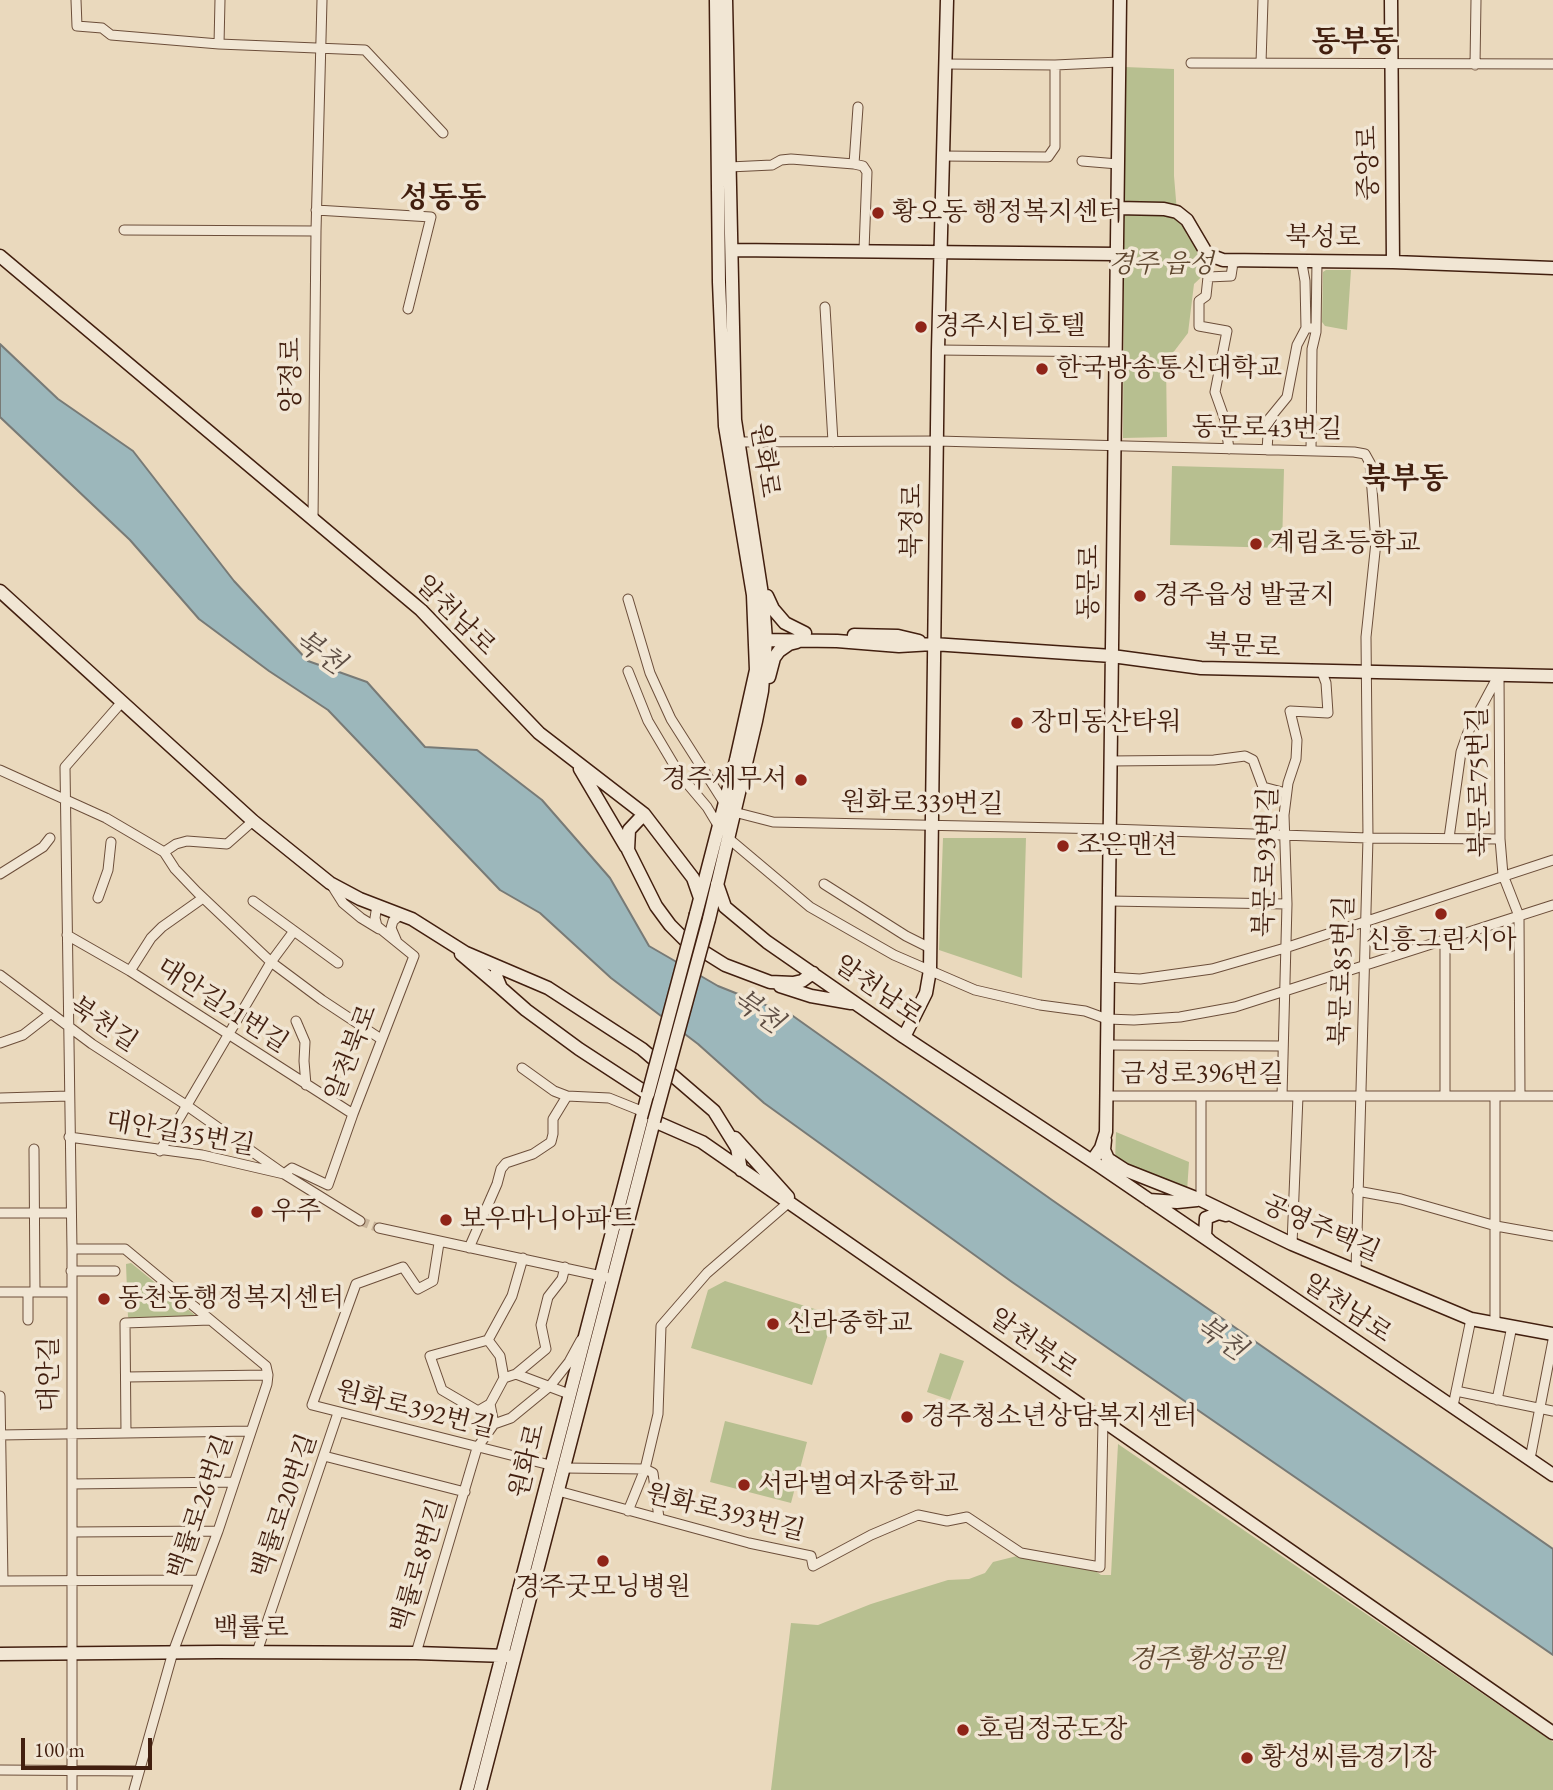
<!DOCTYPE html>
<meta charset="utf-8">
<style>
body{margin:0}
#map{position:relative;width:1553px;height:1790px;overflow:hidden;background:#ead9bd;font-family:"EB Garamond",serif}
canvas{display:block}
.scale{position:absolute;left:21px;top:1738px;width:131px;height:32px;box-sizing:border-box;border:4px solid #421f0f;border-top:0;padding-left:9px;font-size:21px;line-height:24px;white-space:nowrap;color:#421f0f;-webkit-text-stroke:5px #f1e6d4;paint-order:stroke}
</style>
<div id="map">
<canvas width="1553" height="1790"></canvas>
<div class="scale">100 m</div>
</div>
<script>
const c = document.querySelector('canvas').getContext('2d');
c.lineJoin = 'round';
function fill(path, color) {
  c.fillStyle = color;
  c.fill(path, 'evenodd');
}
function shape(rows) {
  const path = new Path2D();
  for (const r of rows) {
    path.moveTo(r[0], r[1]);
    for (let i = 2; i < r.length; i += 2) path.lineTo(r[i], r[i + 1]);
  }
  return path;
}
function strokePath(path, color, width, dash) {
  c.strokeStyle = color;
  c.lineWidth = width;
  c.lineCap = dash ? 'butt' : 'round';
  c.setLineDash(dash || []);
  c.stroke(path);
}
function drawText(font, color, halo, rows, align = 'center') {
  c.font = font + ' "EB Garamond","Noto Serif KR",serif';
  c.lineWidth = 7;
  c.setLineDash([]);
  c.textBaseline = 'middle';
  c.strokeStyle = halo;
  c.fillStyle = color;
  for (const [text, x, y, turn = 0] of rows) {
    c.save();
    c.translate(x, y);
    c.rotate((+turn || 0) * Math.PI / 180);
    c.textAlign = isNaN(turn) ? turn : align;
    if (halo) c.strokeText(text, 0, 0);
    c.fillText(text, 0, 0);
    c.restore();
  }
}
fill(shape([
 [1125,67,1174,69,1174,176,1177,212,1187,235,1210,269,1194,284,1188,333,1166,362,1167,437,1123,438],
 [1326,270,1351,270,1347,330,1325,326,1322,322,1323,272],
 [1172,466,1284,469,1282,548,1170,545],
 [943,838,1026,838,1022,978,939,950],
 [1116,1132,1189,1162,1187,1191,1115,1163],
 [131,1263,201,1320,132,1320,128,1317,126,1264],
 [725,1281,834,1315,812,1385,691,1348,708,1290],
 [940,1353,964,1361,950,1400,927,1392],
 [725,1421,807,1442,791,1503,710,1482],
 [1118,1444,1553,1742,1553,1790,771,1790,791,1623,818,1625,871,1604,948,1580,969,1579,985,1573,993,1562,1017,1556,1094,1570,1101,1575,1111,1575]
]), '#b7bf90');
const water = shape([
 [0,344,58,399,133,451,234,581,308,661,367,682,425,747,477,750,542,800,610,878,649,946,718,986,793,1016,1052,1200,1553,1549,1553,1655,1012,1282,764,1103,698,1044,611,978,540,913,500,890,328,710,269,671,199,619,130,540,0,417,0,344]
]);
fill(water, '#9cb7bb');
strokePath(water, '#787a76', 2);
strokePath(shape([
 [360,1221,379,1228]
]), '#c8b49a', 9, [9, 4.5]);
const street = shape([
 [76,0,77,26,102,28,111,35,219,44,365,50,443,133],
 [219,44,220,0],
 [1191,63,1553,64],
 [1261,63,1263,0],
 [946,64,1055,65,1119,62],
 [1475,65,1476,0],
 [942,156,1048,157,1055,147,1055,65],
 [1082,161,1118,164],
 [854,164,863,166,867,172,864,250],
 [729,167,772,165,781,160,791,159,854,164,858,107],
 [316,210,431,217,408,309],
 [124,230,316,231],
 [1297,261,1302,264,1305,281,1306,328],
 [825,307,833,442],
 [938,350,1116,352],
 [737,442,937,441,1354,452,1365,454,1370,463,1376,542,1366,637,1368,838,1356,1270],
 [1229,449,1225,420,1215,392,1227,331,1199,326,1199,301,1206,296,1208,277,1231,276,1233,263,1241,261],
 [1267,450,1269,419,1287,397,1297,345,1306,328,1316,328],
 [1311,451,1312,349,1316,332,1317,261],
 [313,520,316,231,322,0],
 [628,599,650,673,671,719,725,804],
 [628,671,648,721,680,775,707,807,719,827],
 [1499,675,1500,839,1503,875,1519,916,1520,1096],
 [1110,761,1214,760,1245,756,1253,760,1263,787,1286,793],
 [0,770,106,818,164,852,175,869,197,892,271,962,322,1000,381,1039],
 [734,812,773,822,1110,829,1368,838,1500,839],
 [728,838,810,907,894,955,975,990,1040,1005,1085,1011,1107,1019,1134,1020,1180,1017,1235,1007,1553,905],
 [1449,838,1461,752,1468,732,1498,676],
 [164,852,176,844,187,841,227,844,253,821],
 [0,874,43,847,50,838],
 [331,884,343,903,361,918,379,929],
 [824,884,906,936,930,948],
 [98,898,108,870,111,842],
 [253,901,338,963],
 [1109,901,1287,904],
 [67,935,130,971,353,1114],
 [1445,941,1445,1096],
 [397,942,391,928,393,921,401,914],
 [130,971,151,938,162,927,203,898],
 [0,975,92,1044,186,1105,284,1174,360,1221],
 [1108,977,1140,979,1212,969,1285,948,1553,860],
 [296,1021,305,1042,304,1061,306,1085],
 [0,1043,23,1035,50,1014],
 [1107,1045,1282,1046],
 [522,1068,554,1091,567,1096,609,1098,644,1112],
 [1106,1096,1553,1096],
 [1201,1096,1201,1200],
 [1282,1096,1287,904,1284,815,1288,783,1296,759,1297,740,1290,711,1328,713,1326,683,1322,672],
 [0,1098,69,1096],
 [69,1137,202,1155,284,1174,292,1168,328,1185,353,1114,414,956,377,926,375,918,377,905],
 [34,1149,35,1292],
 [160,1151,271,962,294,931],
 [1357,1191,1401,1199,1496,1226,1553,1236],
 [0,1213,71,1213],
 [379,1228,606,1277],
 [439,1243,433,1281,418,1289,403,1267,356,1284,312,1405,550,1465],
 [1292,1244,1298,1096],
 [469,1248,497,1184,501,1169,506,1163,533,1154,551,1142,553,1134,553,1119,567,1096],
 [72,1249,125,1249,266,1366,268,1375,267,1384,218,1531,173,1652,134,1790],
 [71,1271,115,1271],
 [0,1292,71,1292],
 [28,1292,28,1320],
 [1495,1323,1495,1096],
 [488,1340,430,1356,442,1390,478,1411,490,1404],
 [516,1374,546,1349,541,1325,548,1297,562,1279,565,1267],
 [126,1377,268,1375],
 [504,1378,500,1356,488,1340,512,1296,523,1258],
 [1456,1391,1553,1411],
 [0,1396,3,1581],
 [1497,1400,1512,1326],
 [1453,1406,1471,1319],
 [494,1424,511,1418,550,1386,569,1362,581,1340],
 [494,1424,490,1404,504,1378,516,1374,569,1394],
 [126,1433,125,1323,210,1320],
 [0,1435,250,1431],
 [324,1456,465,1492],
 [1530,1459,1553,1340],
 [564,1468,645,1469,653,1473,659,1518],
 [72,1484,233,1482],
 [558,1491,749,1543,811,1556,813,1566,871,1535,918,1515,947,1521,967,1517,1021,1553,1100,1567,1103,1421],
 [628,1511,645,1469,658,1414,661,1326,707,1273,788,1203],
 [73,1532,218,1531],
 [0,1581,198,1580],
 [257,1652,338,1413],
 [416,1653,477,1448,494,1424],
 [0,1770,138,1771],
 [72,1790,72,1249,65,767,121,703]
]);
const secondary = shape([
 [1391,0,1393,262],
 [1117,208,1164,209,1177,212,1187,220,1207,254,1223,260,1393,262,1553,268],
 [732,250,1117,254],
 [0,256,421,610,539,733,644,814,693,878,700,898],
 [0,591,253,821,330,883,360,899,412,919,466,953,548,988,642,1049,714,1111,737,1148,741,1170],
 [767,596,773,609,785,623,805,633],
 [854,635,898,636,919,641],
 [759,640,837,641,899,646,933,644,1112,656,1201,668,1553,676],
 [769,677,774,658,779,651,789,644,797,642],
 [580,769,626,847],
 [644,814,629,830,628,850,656,906,670,925,685,940,725,965,770,982,793,983,802,981,813,973],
 [717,884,725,907,767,942,904,1037,1098,1165,1553,1475],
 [696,914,736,760,756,670,753,595,725,426,719,282,716,0],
 [709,919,756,721,762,691,766,640,763,601,735,420,726,0],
 [461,954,501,988],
 [780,986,811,996,851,1003],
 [904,1037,926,993,930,970,938,350,947,0],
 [735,1138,788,1197],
 [1105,1140,1104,1150,1108,1159,1125,1170,1201,1200,1292,1244,1471,1319,1553,1334],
 [1092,1161,1101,1148,1106,1132,1120,0],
 [1149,1200,1177,1202,1197,1200],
 [1211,1242,1205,1236,1206,1218,1219,1213,1226,1215],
 [0,1654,218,1652,416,1653,507,1656],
 [467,1790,648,1094,579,1049,526,1010,501,988,496,976,498,967],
 [480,1790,654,1121,702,1142,1553,1733]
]);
strokePath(street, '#6c4e3a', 11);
strokePath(secondary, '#421f0f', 15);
strokePath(street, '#f1e6d4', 9);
strokePath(secondary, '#f1e6d4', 12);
const secondaryBridge = shape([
 [648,1094,696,914],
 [654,1121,709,919]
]);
strokePath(secondaryBridge, '#421f0f', 15, []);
strokePath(secondaryBridge, '#f1e6d4', 12);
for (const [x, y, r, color] of [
 [878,213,7,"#8f2418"],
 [921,327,7,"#8f2418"],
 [1042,369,7,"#8f2418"],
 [1256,544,7,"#8f2418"],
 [1140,596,7,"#8f2418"],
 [1017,723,7,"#8f2418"],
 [801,780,7,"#8f2418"],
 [1063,846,7,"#8f2418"],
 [1441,914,7,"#8f2418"],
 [257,1212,7,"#8f2418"],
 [446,1220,7,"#8f2418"],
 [104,1299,7,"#8f2418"],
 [773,1324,7,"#8f2418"],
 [907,1417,7,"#8f2418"],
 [744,1485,7,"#8f2418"],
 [603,1561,7,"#8f2418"],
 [963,1730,7,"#8f2418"],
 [1247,1758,7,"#8f2418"]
]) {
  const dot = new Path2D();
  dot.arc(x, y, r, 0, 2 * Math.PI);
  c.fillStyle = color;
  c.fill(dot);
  strokePath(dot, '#f1e6d4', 2.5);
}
drawText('26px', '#421f0f', '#f1e6d4', [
 ["중앙로",1369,163,-91],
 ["북성로",1323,238,1],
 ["양정로",292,375,-90],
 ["동문로43번길",1267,429,1],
 ["원화로",764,460,82],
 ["북정로",913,521,-89],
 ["동문로",1090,582,-89],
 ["알천남로",455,616,45],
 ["북문로",1243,647,3],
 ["북문로75번길",1480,782,-91],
 ["원화로339번길",922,804,1],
 ["북문로93번길",1267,862,-88],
 ["북문로85번길",1343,971,-88],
 ["알천남로",878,991,35],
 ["대안길21번길",222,1006,33],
 ["북천길",103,1025,34],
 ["알천북로",352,1053,-69],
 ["금성로396번길",1202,1075],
 ["대안길35번길",180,1134,10],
 ["공영주택길",1321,1229,24],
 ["알천남로",1347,1309,34],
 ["알천북로",1033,1344,35],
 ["대안길",50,1374,-90],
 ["원화로392번길",415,1410,14],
 ["원화로",528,1461,-76],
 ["백률로20번길",285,1506,-71],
 ["백률로26번길",201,1507,-71],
 ["원화로393번길",725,1513,14],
 ["백률로8번길",420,1566,-73],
 ["백률로",251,1629]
]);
drawText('26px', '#421f0f', '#f1e6d4', [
 ["황오동 행정복지센터",892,213],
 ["경주시티호텔",935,327],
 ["한국방송통신대학교",1056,369],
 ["계림초등학교",1270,544],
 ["경주읍성 발굴지",1154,596],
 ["장미동산타워",1031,723],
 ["경주세무서",787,780,"right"],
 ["조은맨션",1077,846],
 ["신흥그린시아",1441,941,"center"],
 ["우주",271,1212],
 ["보우마니아파트",460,1220],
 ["동천동행정복지센터",118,1299],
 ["신라중학교",787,1324],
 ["경주청소년상담복지센터",921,1417],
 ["서라벌여자중학교",758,1485],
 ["경주굿모닝병원",603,1588,"center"],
 ["호림정궁도장",977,1730],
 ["황성씨름경기장",1261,1758]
], 'left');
drawText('italic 26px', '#5f472f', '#f1e6d4', [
 ["경주 읍성",1161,265],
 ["경주 황성공원",1207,1660]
]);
drawText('italic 28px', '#5d4d43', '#f1e6d4', [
 ["북천",319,653,35],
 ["북천",757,1012,35],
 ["북천",1220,1339,35]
]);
drawText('bold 30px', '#421f0f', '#f1e6d4', [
 ["동부동",1355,43],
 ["성동동",443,199],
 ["북부동",1405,480]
]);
</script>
